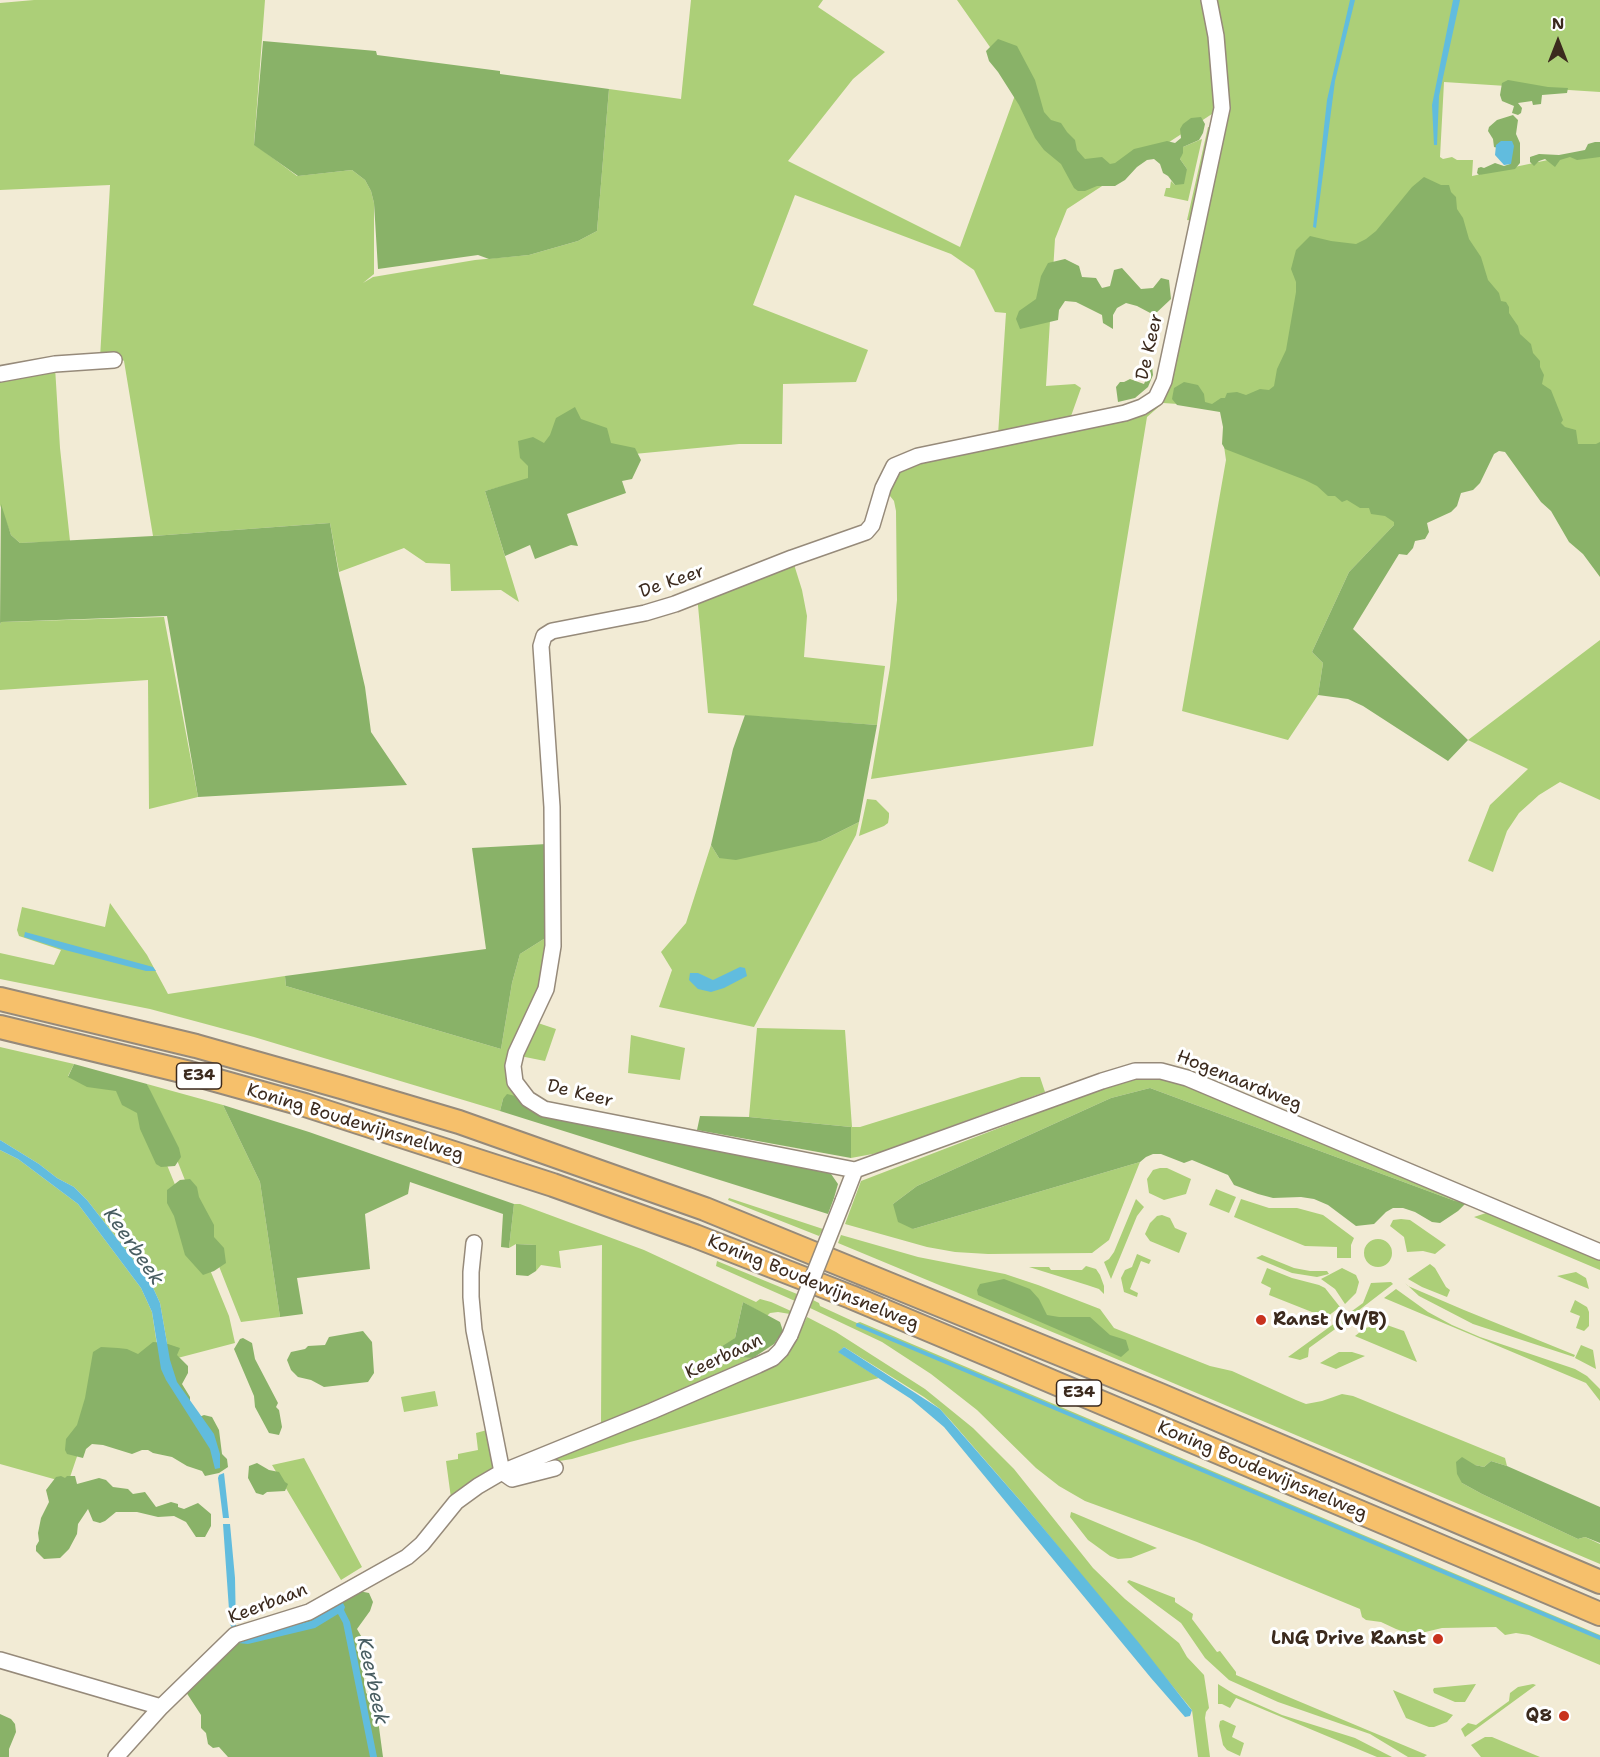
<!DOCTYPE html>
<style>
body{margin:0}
#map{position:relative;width:1600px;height:1757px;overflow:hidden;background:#f2ebd5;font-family:"Shantell Sans",sans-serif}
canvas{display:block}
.north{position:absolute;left:1528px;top:12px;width:60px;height:60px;-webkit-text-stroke:4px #fff;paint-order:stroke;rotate:0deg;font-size:16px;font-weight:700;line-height:24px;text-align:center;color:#3b2a1e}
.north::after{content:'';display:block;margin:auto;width:21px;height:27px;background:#3b2a1e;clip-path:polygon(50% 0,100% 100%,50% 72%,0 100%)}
</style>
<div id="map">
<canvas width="1600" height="1757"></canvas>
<div class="north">N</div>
</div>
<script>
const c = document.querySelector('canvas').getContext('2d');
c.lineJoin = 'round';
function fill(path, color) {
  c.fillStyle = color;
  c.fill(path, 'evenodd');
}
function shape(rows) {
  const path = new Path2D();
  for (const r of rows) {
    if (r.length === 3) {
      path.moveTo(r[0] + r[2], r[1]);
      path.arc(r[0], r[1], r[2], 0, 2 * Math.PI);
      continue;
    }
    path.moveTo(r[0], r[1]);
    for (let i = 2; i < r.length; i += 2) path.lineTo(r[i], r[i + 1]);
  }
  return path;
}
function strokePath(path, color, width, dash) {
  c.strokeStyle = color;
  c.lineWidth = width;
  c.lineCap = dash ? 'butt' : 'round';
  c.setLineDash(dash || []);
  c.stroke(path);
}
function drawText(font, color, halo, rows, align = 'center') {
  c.font = font + ' "Shantell Sans",sans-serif';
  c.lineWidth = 6;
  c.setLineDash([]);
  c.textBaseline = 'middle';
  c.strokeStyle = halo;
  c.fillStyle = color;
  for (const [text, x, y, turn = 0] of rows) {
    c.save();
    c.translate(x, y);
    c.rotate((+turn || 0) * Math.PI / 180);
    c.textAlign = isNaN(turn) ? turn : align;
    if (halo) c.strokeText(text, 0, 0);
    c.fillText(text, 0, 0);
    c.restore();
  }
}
fill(shape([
 [34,0,265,0,254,144,297,176,352,170,365,180,371,191,374,203,374,274,363,283,373,277,475,260,529,255,578,241,597,231,609,89,681,99,691,0,823,0,818,7,885,52,853,79,788,161,960,247,1018,87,957,0,1600,0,1600,92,1444,82,1440,157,1443,159,1452,157,1457,160,1473,160,1472,176,1600,149,1600,445,1567,455,1288,357,1274,391,1227,411,1193,405,1163,403,1147,417,1093,746,871,779,890,667,897,600,896,511,894,501,886,491,890,481,906,464,1158,402,1215,112,1067,209,1055,239,1046,386,1075,384,1081,388,1070,419,998,435,1006,313,995,312,974,270,951,254,795,195,753,305,868,350,856,382,783,384,782,444,739,444,613,456,485,491,519,602,501,590,451,591,450,564,426,563,404,548,339,572,330,523,153,536,124,361,119,357,100,358,110,185,0,190,0,3],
 [1208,127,1212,127,1193,221,1187,220],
 [1202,139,1188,201,1164,196,1166,188,1170,188,1171,181,1175,185,1187,169,1180,159,1183,147],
 [55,367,60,448,70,541,20,543,11,535,0,505,0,378],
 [1224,446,1341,488,1397,522,1349,572,1312,652,1323,663,1318,695,1288,740,1182,711,1226,460],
 [792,558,802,590,807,616,804,657,885,666,877,725,708,713,697,595],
 [164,617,198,797,149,809,148,680,0,690,0,625,1,622],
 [1600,640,1600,800,1560,782,1539,795,1519,813,1507,831,1493,872,1468,861,1490,805,1528,769,1468,740],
 [867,799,876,800,889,813,889,817,888,823,884,826,859,836],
 [859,822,856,835,754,1027,659,1007,672,970,661,952,686,923,711,845,719,858,821,841],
 [110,903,147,955,168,994,285,976,286,986,501,1049,512,983,520,954,547,937,544,978,525,1025,516,1096,503,1099,500,1111,254,1037,150,1009,0,979,0,953,54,965,61,950,19,936,17,930,22,907,105,927],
 [538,1023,556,1029,545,1061,520,1056],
 [757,1028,845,1030,852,1127,860,1127,1021,1077,1040,1077,1045,1092,878,1153,851,1158,851,1127,749,1117],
 [631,1035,685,1048,680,1080,628,1073],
 [0,1047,74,1064,68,1076,128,1092,146,1114,229,1316,235,1343,170,1360,160,1303,150,1281,87,1200,74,1187,57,1178,39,1164,0,1140],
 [1142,1077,1163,1077,1467,1202,1455,1201,1150,1088,1111,1098,917,1186,893,1204,913,1229,1140,1162,1109,1240,1092,1253,988,1254,955,1252,927,1247,845,1224,861,1181,1119,1082],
 [147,1084,223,1105,260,1182,280,1317,241,1322],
 [0,1150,18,1159,78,1204,141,1288,152,1312,160,1365,86,1430,68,1483,0,1464],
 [1160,1168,1167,1168,1191,1179,1186,1194,1164,1200,1149,1193,1147,1179,1153,1170],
 [1216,1189,1236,1197,1229,1213,1209,1205],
 [729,1198,823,1229,819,1236,728,1200],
 [1136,1199,1144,1207,1137,1216,1111,1279,1104,1262,1109,1259,1114,1252],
 [1241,1199,1269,1208,1297,1208,1323,1215,1354,1238,1351,1245,1351,1258,1337,1258,1337,1247,1305,1246,1234,1217],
 [514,1204,520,1204,644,1250,756,1302,760,1299,771,1302,791,1311,790,1314,778,1312,770,1313,767,1316,743,1302,735,1338,726,1357,753,1358,601,1424,602,1245,559,1251,561,1268,541,1265,536,1271,536,1245,516,1244,509,1248],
 [1486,1213,1495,1214,1600,1258,1600,1270,1474,1217],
 [1162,1215,1170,1218,1175,1228,1187,1233,1179,1253,1150,1241,1145,1234,1150,1223,1157,1216],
 [1401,1219,1410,1220,1446,1245,1435,1254,1423,1251,1407,1252,1404,1237,1390,1226,1393,1220],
 [841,1235,918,1257,1005,1274,1038,1285,1100,1309,1114,1328,1210,1366,1232,1371,1296,1400,1306,1404,1322,1401,1342,1394,1353,1396,1505,1458,1507,1466,1491,1461,1484,1467,1475,1465,1462,1483,1482,1494,1578,1539,1585,1537,1600,1544,1600,1564,1074,1341,838,1243],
 [1378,1253,14],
 [1137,1254,1151,1260,1149,1264,1141,1261,1130,1289,1138,1293,1137,1297,1124,1292,1121,1278,1125,1270,1132,1267],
 [1262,1255,1294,1268,1310,1271,1327,1271,1329,1274,1317,1277,1292,1273,1256,1258],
 [717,1261,797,1294,795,1301,716,1266],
 [1430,1264,1435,1268,1446,1287,1450,1290,1447,1297,1422,1287,1408,1279],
 [1086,1266,1096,1269,1100,1275,1104,1286,1104,1294,1099,1289,1087,1285,1029,1267,1049,1267,1051,1270,1082,1270],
 [1267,1268,1292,1278,1319,1285,1325,1288,1340,1307,1328,1316,1322,1316,1269,1295,1271,1288,1261,1283],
 [1342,1268,1356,1275,1359,1282,1356,1293,1345,1304,1335,1289,1321,1279],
 [1576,1272,1586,1278,1589,1289,1557,1276],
 [1391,1282,1393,1284,1354,1314,1352,1311,1363,1303,1371,1283],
 [1405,1283,1408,1286,1464,1310,1575,1355,1574,1357,1473,1324,1419,1296],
 [1396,1289,1428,1312,1452,1325,1480,1337,1575,1369,1587,1376,1600,1389,1600,1401,1586,1383,1384,1298],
 [813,1300,819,1303,820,1306,857,1323,860,1322,1600,1635,1600,1665,1529,1635,1516,1633,1505,1635,1496,1627,1442,1628,1413,1635,1396,1629,1381,1622,1366,1620,1362,1617,1360,1609,1197,1542,1085,1501,1059,1486,1036,1468,977,1410,931,1374,882,1342,810,1308],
 [1575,1300,1587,1307,1589,1312,1589,1326,1584,1331,1576,1328,1580,1316,1570,1312],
 [1346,1315,1353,1323,1348,1326,1338,1327,1309,1348,1308,1357,1300,1360,1288,1357],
 [807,1317,836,1332,925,1389,973,1428,1014,1469,1093,1568,1125,1599,1179,1643,1187,1657,1204,1675,1209,1708,1206,1712,1205,1718,1210,1757,1198,1757,1192,1710,1024,1505,951,1421,940,1409,924,1397,844,1347,839,1352,879,1378,630,1442,572,1459,553,1462,550,1460,772,1368,789,1354],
 [1384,1324,1404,1331,1417,1362,1355,1336,1365,1328],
 [1581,1345,1593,1350,1596,1369,1575,1358],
 [1339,1352,1352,1352,1365,1356,1336,1369,1320,1363],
 [435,1391,438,1406,404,1412,401,1397],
 [487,1430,493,1468,463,1487,451,1498,446,1461,458,1459,458,1454,478,1450,476,1433],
 [304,1458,362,1567,341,1580,272,1465],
 [1071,1512,1074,1513,1157,1548,1131,1558,1118,1559,1110,1556,1088,1540,1070,1517],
 [1129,1580,1175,1598,1175,1602,1193,1614,1192,1619,1217,1652,1220,1651,1236,1672,1236,1675,1427,1755,1424,1757,1408,1757,1370,1734,1278,1702,1229,1680,1205,1658,1181,1623,1135,1589,1127,1582],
 [1218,1684,1234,1694,1282,1715,1355,1738,1392,1757,1377,1757,1236,1698,1230,1708,1222,1704,1218,1704],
 [1476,1684,1465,1702,1455,1702,1434,1693,1433,1690,1434,1688],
 [1533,1684,1536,1685,1465,1737,1461,1729,1468,1723,1476,1725,1509,1701,1510,1693,1518,1687],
 [1393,1690,1453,1715,1447,1722,1434,1727,1429,1727,1406,1718],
 [1223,1720,1236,1726,1232,1737,1244,1743,1240,1756,1227,1750,1223,1745,1219,1726,1220,1721],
 [1485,1737,1492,1737,1540,1757,1481,1757,1471,1745]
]), '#accf78');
fill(shape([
 [998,39,1017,46,1035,80,1044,112,1051,120,1061,123,1067,132,1075,140,1077,150,1085,159,1102,157,1110,164,1115,163,1134,149,1167,141,1175,143,1181,138,1180,129,1183,124,1191,118,1201,117,1205,124,1203,133,1199,140,1183,147,1183,153,1180,159,1187,169,1184,184,1175,185,1168,176,1163,173,1160,164,1154,159,1147,160,1137,167,1125,180,1115,186,1097,186,1085,191,1078,191,1074,188,1061,164,1044,150,1035,138,1019,105,998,72,989,61,986,51],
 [263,41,376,51,377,55,500,71,500,74,609,89,597,231,578,241,529,255,489,259,478,255,378,269,374,203,371,191,365,180,352,170,298,176,254,145],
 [1508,80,1548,87,1568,88,1567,93,1542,95,1541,104,1533,105,1532,101,1518,103,1522,108,1521,113,1518,115,1512,113,1514,106,1502,101,1500,95,1502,83],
 [1513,115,1518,120,1516,134,1520,143,1520,163,1515,169,1479,175,1477,173,1478,168,1481,167,1484,168,1495,163,1504,166,1510,164,1498,148,1494,147,1493,139,1488,131,1489,127,1497,120],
 [1595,142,1600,142,1600,157,1577,160,1570,157,1560,160,1555,167,1545,159,1539,161,1534,166,1530,162,1530,157,1539,154,1559,155,1585,150,1588,144],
 [1424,177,1441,185,1449,185,1451,192,1456,197,1457,209,1463,218,1469,239,1481,257,1488,280,1499,293,1501,301,1506,302,1509,307,1509,313,1518,326,1520,334,1531,344,1533,353,1540,361,1540,367,1544,375,1542,384,1551,390,1563,420,1561,423,1565,427,1576,430,1578,444,1596,444,1600,442,1600,577,1583,554,1569,542,1551,511,1541,502,1505,452,1499,451,1494,454,1480,483,1473,490,1461,493,1457,506,1451,512,1427,523,1429,532,1425,539,1415,541,1413,548,1407,555,1399,554,1353,629,1468,740,1448,761,1363,706,1348,699,1318,695,1323,663,1312,652,1349,572,1394,525,1394,522,1385,516,1371,514,1369,508,1360,508,1347,500,1342,502,1335,496,1328,496,1317,486,1305,480,1225,449,1222,444,1223,427,1220,412,1177,405,1172,399,1174,388,1184,382,1198,385,1204,394,1205,402,1212,404,1221,398,1225,398,1227,393,1237,392,1246,395,1260,389,1269,390,1274,386,1277,369,1286,350,1296,292,1296,282,1291,269,1296,250,1310,236,1331,241,1356,244,1366,239,1376,231,1412,187],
 [1065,259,1079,266,1082,277,1096,278,1102,288,1110,286,1114,270,1122,268,1141,289,1153,288,1161,278,1169,280,1171,299,1154,315,1137,306,1126,303,1117,308,1113,315,1113,329,1103,323,1102,315,1076,302,1065,301,1059,310,1058,320,1020,329,1016,319,1019,311,1036,299,1041,276,1048,263],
 [1152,366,1153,375,1148,387,1135,398,1118,402,1116,387,1120,382,1124,382,1130,379,1144,384,1146,379,1145,373,1148,368],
 [575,407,581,419,607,428,611,443,635,448,641,460,632,479,622,481,626,493,567,514,578,546,571,545,535,559,530,545,505,556,485,491,528,478,528,466,520,458,518,441,533,437,544,443,550,435,556,418],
 [1,504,11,535,20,543,153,536,330,523,339,575,365,687,371,732,407,785,198,797,167,616,1,622,0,625],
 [745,715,877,725,859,822,821,841,736,860,719,858,711,845,733,749],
 [547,844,547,937,520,954,512,983,501,1049,286,986,285,976,486,949,472,848],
 [74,1064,147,1084,179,1148,181,1157,175,1166,161,1167,156,1164,140,1129,137,1113,122,1105,116,1091,87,1087,68,1077],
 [1150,1088,1455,1201,1467,1202,1458,1211,1440,1223,1432,1222,1415,1212,1403,1208,1393,1208,1386,1212,1374,1224,1356,1226,1328,1205,1314,1199,1301,1197,1273,1198,1258,1194,1234,1185,1228,1175,1192,1160,1184,1163,1161,1154,1153,1154,1146,1157,1140,1162,913,1229,898,1222,893,1204,917,1186,1111,1098],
 [507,1094,829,1171,838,1184,834,1198,828,1214,500,1111,503,1099],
 [223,1105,309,1132,514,1204,509,1248,501,1247,503,1214,410,1182,408,1194,365,1214,370,1269,297,1278,303,1314,280,1317,260,1182],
 [700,1116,749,1117,851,1127,851,1158,697,1130],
 [190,1179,197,1187,199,1197,214,1225,214,1237,224,1248,226,1263,214,1271,203,1275,185,1255,174,1216,167,1203,167,1190,180,1180],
 [516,1244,536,1245,536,1271,528,1276,516,1275],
 [1004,1279,1030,1289,1039,1299,1047,1315,1059,1317,1090,1317,1110,1335,1126,1340,1129,1350,1121,1357,978,1295,977,1290,980,1284],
 [743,1302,780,1322,783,1331,774,1344,753,1358,726,1357,721,1347,735,1338],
 [363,1331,372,1342,374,1373,368,1382,324,1387,311,1380,298,1377,291,1370,287,1360,291,1352,305,1349,308,1346,325,1345,329,1337],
 [243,1338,252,1343,255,1359,278,1403,276,1407,279,1410,282,1427,279,1435,269,1433,255,1407,254,1396,234,1349,240,1339],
 [153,1342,165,1343,180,1348,177,1355,188,1366,188,1373,182,1384,190,1397,190,1403,199,1417,204,1415,212,1417,219,1430,222,1454,227,1459,228,1467,219,1473,205,1476,202,1471,187,1466,172,1457,153,1453,148,1450,142,1450,132,1454,103,1445,92,1444,86,1449,83,1458,67,1454,65,1450,66,1439,77,1425,85,1398,93,1352,101,1347,118,1348,127,1349,138,1354],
 [1462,1457,1475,1465,1484,1467,1491,1461,1507,1466,1600,1507,1600,1543,1585,1537,1578,1539,1482,1494,1462,1483,1457,1474,1456,1462],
 [257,1463,269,1470,279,1472,285,1482,288,1484,285,1491,267,1492,263,1495,256,1493,248,1478,249,1466],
 [61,1476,65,1478,67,1476,75,1476,77,1484,99,1478,106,1480,113,1487,128,1489,133,1494,145,1492,156,1507,171,1502,178,1504,178,1507,184,1509,198,1503,211,1514,211,1526,205,1537,196,1537,186,1522,174,1516,158,1517,137,1512,116,1512,105,1521,100,1523,93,1521,88,1509,78,1524,77,1534,69,1549,60,1558,44,1559,36,1551,36,1546,39,1541,38,1533,41,1518,49,1502,46,1490,56,1477],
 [359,1591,369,1593,373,1602,370,1611,357,1629,364,1641,359,1645,366,1693,380,1705,378,1720,383,1757,228,1757,219,1747,213,1748,208,1744,206,1733,201,1728,201,1715,186,1692,232,1643],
 [0,1714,11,1719,15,1724,16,1732,9,1749,9,1757,0,1757]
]), '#89b268');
fill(shape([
 [1350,0,1355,0,1335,81,1316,228,1313,227,1327,100],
 [1453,0,1460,0,1439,96,1437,145,1434,145,1432,105],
 [1501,141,1512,141,1514,146,1511,164,1504,165,1495,155,1496,145],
 [25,932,153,967,156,971,146,971,65,950,24,937],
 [740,967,745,968,747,976,724,988,711,992,698,989,689,980,690,973,698,973,713,980],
 [0,1140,39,1164,57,1178,74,1187,87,1200,150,1281,160,1303,170,1360,177,1382,214,1434,220,1454,220,1468,215,1469,210,1449,166,1380,161,1369,152,1312,141,1288,78,1204,18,1159,0,1150],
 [844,1347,940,1409,1024,1505,1139,1643,1189,1707,1192,1710,1190,1716,1185,1717,1151,1678,944,1427,911,1399,838,1352],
 [224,1473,229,1518,223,1518,218,1478,219,1475],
 [223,1524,230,1524,235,1578,236,1628,232,1628,230,1624],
 [342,1601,345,1607,344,1610,350,1622,377,1757,370,1757,343,1623,338,1614,315,1628,248,1644,238,1643,238,1639,311,1621]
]), '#61bcde');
strokePath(shape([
 [858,1325,1600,1638]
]), '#61bcde', 4);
const minor = shape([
 [1209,0,1216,36,1222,108,1164,381,1156,398,1142,407,1125,413,918,456,894,466,883,488,872,525,866,532,792,558,675,604,645,613,552,631,544,636,541,646,552,807,553,946,546,989,516,1053,513,1066,515,1082,528,1099,544,1109,855,1170,1102,1081,1135,1071,1161,1071,1187,1078,1600,1252],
 [0,374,55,364,114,360],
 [843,1201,855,1170],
 [474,1243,471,1272,471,1297,474,1330,502,1472],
 [502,1472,512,1479,555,1468],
 [0,1660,161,1707],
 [116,1757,161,1707,235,1635,309,1612,407,1557,422,1544,456,1502,478,1486,502,1472,652,1411,758,1365,773,1358,781,1350,790,1335]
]);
const highway = shape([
 [0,999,196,1046,341,1087,459,1122,705,1209,1160,1395,1600,1582],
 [0,1027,190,1073,305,1105,553,1185,695,1236,851,1297,1001,1360,1600,1614]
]);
strokePath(minor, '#968a7a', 18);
strokePath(highway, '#968a7a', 26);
strokePath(minor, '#fff', 15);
strokePath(highway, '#f6c06b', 22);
const minorBridge = shape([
 [790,1335,843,1201]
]);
strokePath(minorBridge, '#968a7a', 18, []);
strokePath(minorBridge, '#fff', 15);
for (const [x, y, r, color] of [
 [1261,1320,6,"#c8321e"],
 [1438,1639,6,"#c8321e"],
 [1564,1716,6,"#c8321e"]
]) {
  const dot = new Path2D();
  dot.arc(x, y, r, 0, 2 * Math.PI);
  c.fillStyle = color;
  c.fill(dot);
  strokePath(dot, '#fff', 2);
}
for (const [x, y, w] of [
 [199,1076,45],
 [1079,1393,45]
]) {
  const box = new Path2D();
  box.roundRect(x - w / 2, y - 13, w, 26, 4.5);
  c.fillStyle = '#fff';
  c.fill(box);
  strokePath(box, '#3b2a1e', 1.5);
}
drawText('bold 16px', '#3b2a1e', null, [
 ["E34",199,1076],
 ["E34",1079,1393]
]);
drawText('18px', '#3b2a1e', '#fff', [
 ["De Keer",1150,347,-77],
 ["De Keer",672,582,-19],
 ["Hogenaardweg",1239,1081,22],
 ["De Keer",580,1094,14],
 ["Koning Boudewijnsnelweg",355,1123,17],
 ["Koning Boudewijnsnelweg",813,1283,22],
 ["Keerbaan",724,1357,-25],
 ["Koning Boudewijnsnelweg",1262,1471,23],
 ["Keerbaan",268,1604,-21]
]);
drawText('bold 18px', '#3b2a1e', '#fff', [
 ["Ranst (W/B)",1273,1320,"left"],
 ["LNG Drive Ranst",1426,1639],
 ["Q8",1552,1716]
], 'right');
drawText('italic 20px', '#485d61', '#fff', [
 ["Keerbeek",133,1247,55],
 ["Keerbeek",372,1681,78]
]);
</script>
